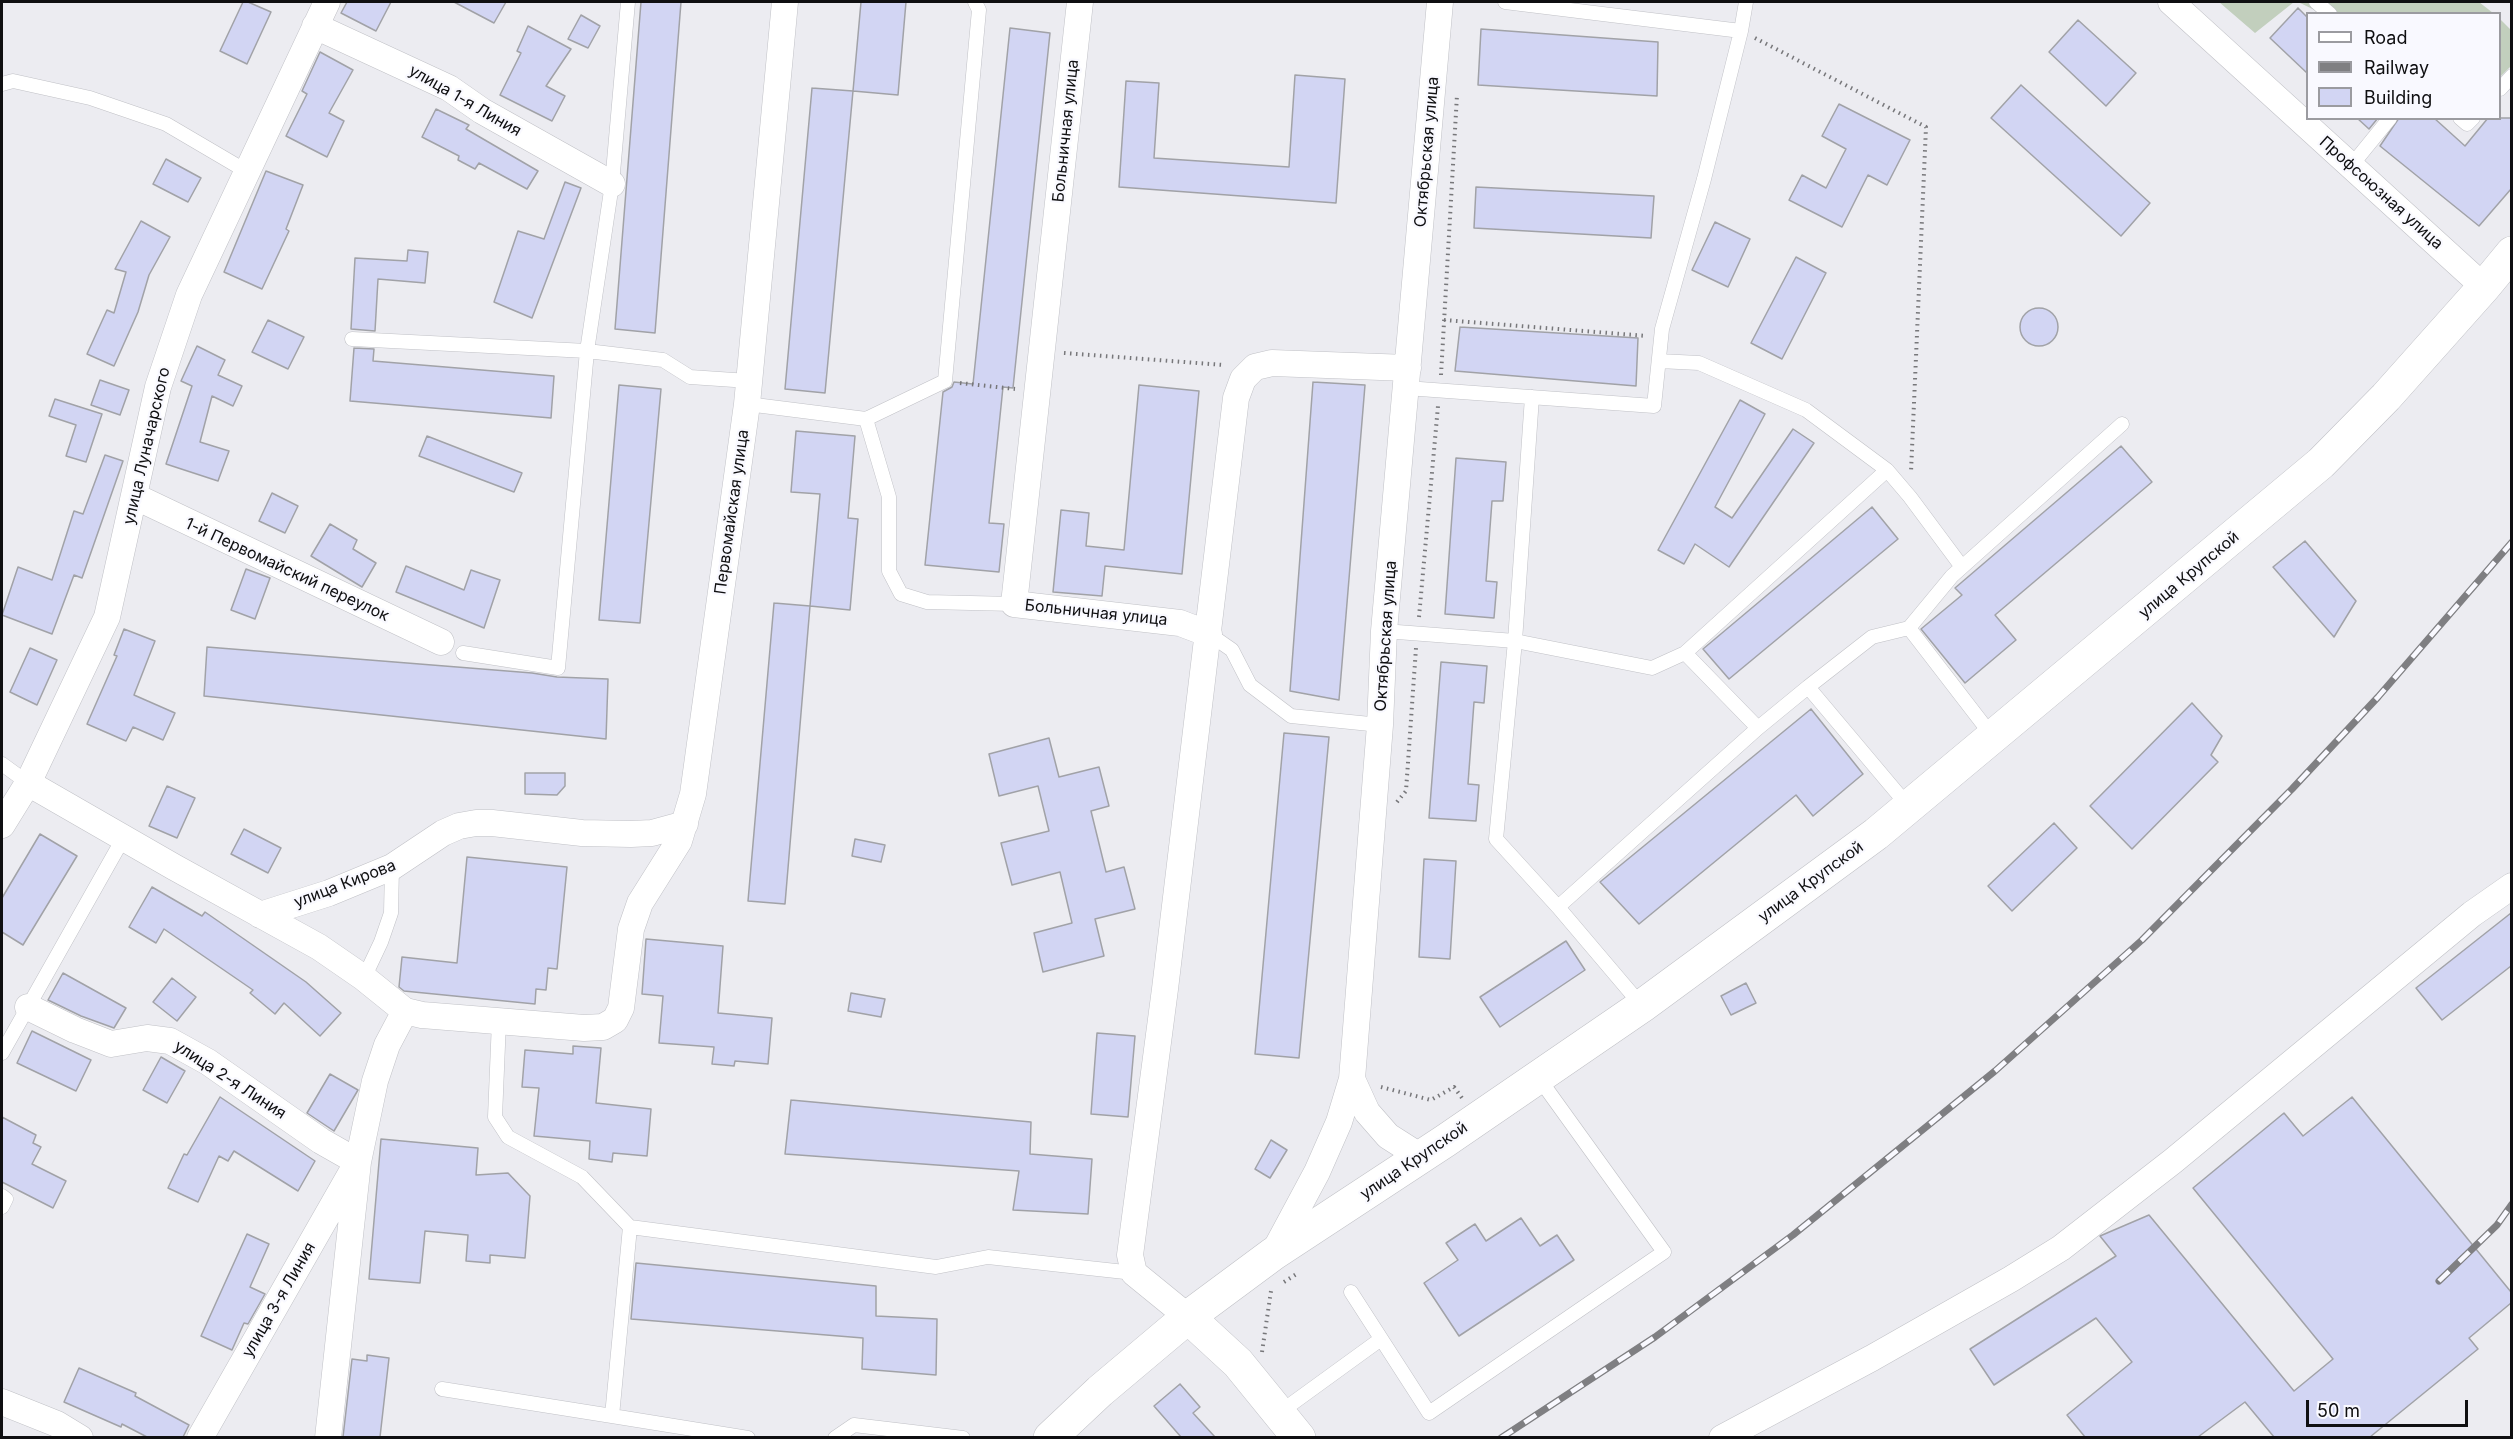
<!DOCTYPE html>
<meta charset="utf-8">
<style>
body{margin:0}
#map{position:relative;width:2513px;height:1439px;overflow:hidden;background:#ececf1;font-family:Inter,sans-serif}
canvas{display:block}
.frame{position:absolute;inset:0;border:3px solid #0f0f11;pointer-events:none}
.legend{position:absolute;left:2306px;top:12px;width:195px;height:108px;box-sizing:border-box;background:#f9f9ff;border:2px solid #9b9ba0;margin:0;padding:8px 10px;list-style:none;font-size:18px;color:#0f0f11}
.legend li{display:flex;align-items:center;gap:12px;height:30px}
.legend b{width:30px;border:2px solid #9b9ba0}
.scale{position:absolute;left:2306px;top:1400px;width:162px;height:27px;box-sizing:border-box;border:3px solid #0f0f11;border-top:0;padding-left:8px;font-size:18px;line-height:21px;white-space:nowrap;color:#0f0f11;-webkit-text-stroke:4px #f9f9ff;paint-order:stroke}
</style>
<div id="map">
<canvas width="2513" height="1439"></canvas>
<div class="frame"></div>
<ul class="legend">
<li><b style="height:8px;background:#fff"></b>Road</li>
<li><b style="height:8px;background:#7f7f82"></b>Railway</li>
<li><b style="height:16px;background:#d2d5f3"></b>Building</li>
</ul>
<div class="scale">50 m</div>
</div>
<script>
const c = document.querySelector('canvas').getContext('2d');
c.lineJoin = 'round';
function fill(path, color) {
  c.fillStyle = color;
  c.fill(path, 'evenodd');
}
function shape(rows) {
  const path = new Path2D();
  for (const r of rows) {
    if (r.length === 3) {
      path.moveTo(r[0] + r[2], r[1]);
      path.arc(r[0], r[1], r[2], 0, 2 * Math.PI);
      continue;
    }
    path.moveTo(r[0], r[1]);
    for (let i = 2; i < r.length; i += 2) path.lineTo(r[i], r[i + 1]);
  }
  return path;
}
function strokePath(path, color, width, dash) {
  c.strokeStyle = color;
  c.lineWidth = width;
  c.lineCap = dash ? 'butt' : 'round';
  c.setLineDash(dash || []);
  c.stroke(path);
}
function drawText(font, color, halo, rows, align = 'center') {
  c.font = font + ' Inter,sans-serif';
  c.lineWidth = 4.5;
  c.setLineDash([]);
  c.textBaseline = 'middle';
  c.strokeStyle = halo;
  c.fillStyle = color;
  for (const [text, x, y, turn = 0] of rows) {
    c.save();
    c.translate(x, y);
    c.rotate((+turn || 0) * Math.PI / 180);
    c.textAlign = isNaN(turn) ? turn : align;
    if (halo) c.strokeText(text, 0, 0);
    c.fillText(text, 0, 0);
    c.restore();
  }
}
fill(shape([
 [2219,2,2294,2,2255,33],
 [2298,2,2479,2,2493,13,2321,13],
 [2500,19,2511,30,2512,65,2500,77]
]), '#c2cfbd');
const building = shape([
 [243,2,248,2,271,12,247,64,220,51,243,2],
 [347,2,391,2,376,31,341,13,347,2],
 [454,2,506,2,494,23,454,2],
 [641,2,681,2,655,333,615,329,641,2],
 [861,2,906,2,898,95,853,91,861,2],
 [2298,8,2307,17,2307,73,2270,38,2298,8],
 [581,15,600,26,588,48,568,39,581,15],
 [2078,20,2136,73,2106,106,2049,52,2078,20],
 [528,26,571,49,546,86,565,96,552,121,500,95,521,53,517,51,528,26],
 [1010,28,1050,33,1013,388,1003,387,989,523,1004,524,999,572,925,565,943,392,952,387,954,382,973,384,1010,28],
 [1481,29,1658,42,1657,96,1478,85,1481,29],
 [320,52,353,70,329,113,344,121,327,157,286,136,307,94,302,91,320,52],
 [1295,75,1345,79,1336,203,1119,187,1126,81,1159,83,1154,158,1289,167,1295,75],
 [2021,85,2150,203,2121,236,1991,118,2021,85],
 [812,88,853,91,825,393,785,389,812,88],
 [1839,104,1910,140,1887,185,1868,175,1842,227,1789,200,1802,175,1826,188,1846,149,1822,136,1839,104],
 [436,109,469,125,466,129,538,171,527,189,479,163,475,169,458,160,459,156,422,137,436,109],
 [2357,118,2378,118,2369,129,2357,118],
 [2399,118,2434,118,2465,146,2488,118,2511,118,2511,189,2479,226,2380,146,2399,118],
 [166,159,201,178,188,202,153,184,166,159],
 [266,171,303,185,286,229,289,231,262,289,224,272,266,171],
 [565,182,581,188,532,318,494,302,518,231,544,239,565,182],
 [1476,187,1654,196,1651,238,1474,228,1476,187],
 [141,221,170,237,149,275,138,312,114,366,87,354,107,310,114,313,126,272,115,269,141,221],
 [1715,222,1750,239,1728,287,1692,270,1715,222],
 [408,250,428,252,425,283,378,279,375,331,351,329,355,258,407,261,408,250],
 [1796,257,1826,273,1782,359,1751,343,1796,257],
 [2039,327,19],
 [268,320,304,337,288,369,252,352,268,320],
 [1460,327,1638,338,1636,386,1455,371,1460,327],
 [197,346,225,360,218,375,242,386,233,406,212,396,200,442,229,451,218,481,166,464,192,386,181,381,197,346],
 [354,348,374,349,373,361,554,376,551,418,350,401,354,348],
 [100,380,129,390,120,415,91,405,100,380],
 [1313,382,1365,385,1339,700,1290,691,1313,382],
 [619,385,661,389,640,623,599,620,619,385],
 [1139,385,1199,391,1182,574,1105,566,1102,596,1053,592,1061,510,1089,513,1086,546,1124,550,1139,385],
 [55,399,102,414,86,462,66,456,76,425,49,416,55,399],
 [1740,400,1765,414,1715,507,1732,518,1793,429,1814,443,1729,567,1695,544,1684,564,1658,550,1740,400],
 [796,431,855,436,848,518,858,519,850,610,810,606,820,494,791,492,796,431],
 [427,436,522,473,514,492,419,456,427,436],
 [2121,446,2152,482,1995,615,2016,640,1965,683,1921,629,1962,595,1955,588,2121,446],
 [105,455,123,461,82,578,74,575,52,634,2,615,18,567,52,580,74,511,83,514,105,455],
 [1456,458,1506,462,1503,501,1492,501,1486,581,1497,582,1494,618,1445,614,1456,458],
 [272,493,298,506,285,533,259,521,272,493],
 [1872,507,1898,539,1729,679,1703,649,1872,507],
 [330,524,357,540,353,549,376,563,362,587,311,556,330,524],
 [2305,541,2356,601,2334,637,2273,567,2305,541],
 [406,566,464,590,471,570,500,580,484,628,396,592,406,566],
 [246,569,270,578,255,619,231,610,246,569],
 [774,603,810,606,785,904,748,901,774,603],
 [124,629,155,641,134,695,175,713,163,740,133,727,126,741,87,724,117,656,114,655,124,629],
 [207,647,532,673,557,677,608,679,606,739,204,696,207,647],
 [30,648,57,660,37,705,10,692,30,648],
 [1441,662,1487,666,1484,703,1474,702,1468,784,1479,785,1476,821,1429,818,1441,662],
 [2192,703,2222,736,2211,755,2218,762,2132,849,2090,806,2192,703],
 [1811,709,1863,774,1813,816,1796,795,1639,924,1600,882,1811,709],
 [1284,733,1329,737,1299,1058,1255,1054,1284,733],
 [1049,738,1059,777,1099,767,1109,806,1091,811,1106,872,1124,867,1135,909,1095,919,1104,956,1043,972,1034,933,1072,923,1060,872,1012,885,1001,843,1049,831,1038,786,999,796,989,754,1049,738],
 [525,773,565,773,565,786,557,795,525,794,525,773],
 [167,786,195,798,177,838,149,826,167,786],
 [2054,823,2077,848,2012,911,1988,886,2054,823],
 [244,829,281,848,268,873,231,854,244,829],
 [40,834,77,856,23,945,2,932,2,898,40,834],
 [855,839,885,845,881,862,852,856,855,839],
 [467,857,567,867,557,969,548,968,546,990,536,989,535,1004,404,991,399,987,402,957,457,963,467,857],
 [1424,859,1456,861,1450,959,1419,957,1424,859],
 [152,887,202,916,205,912,306,982,341,1013,320,1036,284,1003,275,1014,250,993,253,990,164,929,156,943,129,927,152,887],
 [2511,913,2511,966,2442,1020,2416,988,2511,913],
 [646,939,723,946,718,1013,772,1018,768,1064,735,1061,734,1066,712,1064,714,1047,659,1043,663,996,642,994,646,939],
 [1566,941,1585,970,1500,1027,1480,997,1566,941],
 [63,973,126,1008,114,1028,81,1016,48,1000,63,973],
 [172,978,196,997,177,1021,153,1002,172,978],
 [1746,983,1756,1003,1731,1015,1721,996,1746,983],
 [851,993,885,999,881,1017,848,1011,851,993],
 [32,1031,91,1060,76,1091,17,1063,32,1031],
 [1097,1033,1135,1036,1128,1117,1091,1114,1097,1033],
 [573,1046,601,1048,596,1103,651,1109,647,1156,613,1153,612,1162,589,1159,590,1141,534,1136,539,1088,522,1087,525,1050,573,1054,573,1046],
 [161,1057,185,1071,167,1103,143,1090,161,1057],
 [330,1074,358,1090,334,1131,307,1113,330,1074],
 [220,1097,315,1161,298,1191,234,1151,228,1161,219,1156,198,1202,168,1188,184,1154,187,1155,220,1097],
 [2352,1097,2511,1292,2511,1303,2469,1338,2478,1349,2370,1437,2274,1437,2245,1402,2198,1437,2085,1437,2067,1415,2132,1362,2096,1318,1994,1385,1970,1349,2116,1256,2100,1236,2149,1215,2294,1391,2333,1359,2193,1188,2284,1113,2303,1136,2352,1097],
 [791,1100,1031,1122,1030,1154,1092,1159,1088,1214,1013,1210,1019,1171,785,1154,791,1100],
 [2,1117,36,1135,33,1143,41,1147,32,1164,66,1181,53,1208,2,1182,2,1117],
 [381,1139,478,1148,476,1175,508,1173,530,1196,525,1258,490,1255,490,1263,466,1261,468,1235,425,1231,420,1283,369,1279,381,1139],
 [1271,1140,1287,1150,1270,1178,1255,1169,1271,1140],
 [1521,1218,1540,1246,1557,1235,1574,1260,1459,1336,1424,1283,1458,1260,1446,1243,1475,1224,1486,1241,1521,1218],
 [247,1234,269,1244,250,1287,265,1294,248,1324,244,1323,232,1350,201,1336,247,1234],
 [636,1263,876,1286,876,1316,937,1319,936,1375,862,1369,863,1338,631,1319,636,1263],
 [367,1355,389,1358,380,1437,343,1437,352,1359,367,1361,367,1355],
 [79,1368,136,1393,135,1396,189,1425,183,1437,147,1437,122,1424,121,1427,64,1402,79,1368],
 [1180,1384,1200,1407,1193,1413,1215,1437,1181,1437,1154,1406,1180,1384]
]);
fill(building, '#d2d5f3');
strokePath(building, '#a1a2a7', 1.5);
const service = shape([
 [1505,2,1741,31],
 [2316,2,2330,14],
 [2,84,13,81,90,98,166,124,246,171],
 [2500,89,2512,76],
 [2460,118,2467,124,2473,118],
 [2351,166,2390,118],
 [352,339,587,351,663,360,690,377,749,381],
 [1659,361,1699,363,1806,410,1887,470,1685,653],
 [1406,388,1654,406,1662,329,1704,179,1741,31,1746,2],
 [1532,397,1515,641,1496,839,1558,907,1642,1006],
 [747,404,866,419,889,497,889,571,901,594,927,602,1014,604],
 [866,419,945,381,979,10,975,2],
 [1887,470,1910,497,1962,567],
 [1384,631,1515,641,1652,668,1685,653,1758,728],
 [1209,634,1232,650,1250,685,1291,716,1380,725],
 [463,653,558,668,587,351,612,184,628,2],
 [1993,737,1909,628,1952,576,2122,424],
 [2,764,28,783],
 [1909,807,1808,687,1872,637,1909,628],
 [1558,907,1758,728,1808,687],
 [364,978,381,942,391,913,392,867],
 [499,1021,495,1117,508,1137,582,1177,630,1227,936,1267,988,1257,1134,1273],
 [2,1053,124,837],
 [2,1196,6,1199,2,1207],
 [630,1227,612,1416,748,1438],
 [1351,1292,1429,1413,1664,1252,1538,1077],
 [442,1389,612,1416],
 [1279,1413,1381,1339],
 [835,1438,854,1425,963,1438]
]);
const minor = shape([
 [1080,2,1014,604,1180,623,1209,634],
 [2171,2,2484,287],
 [315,26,449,88,482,111,612,184],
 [134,496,441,642],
 [28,783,174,867,319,947,364,978,405,1011,422,1015,584,1028,603,1027,615,1020,621,1008,631,929,640,903,679,841,693,794,747,404,785,2],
 [2,825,28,783,107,617,158,387,189,295,327,2],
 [260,915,329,893,392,867,443,833,459,826,476,823,492,823,582,833,631,834,652,833,685,824],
 [28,1007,75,1030,111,1044,147,1038,170,1041,208,1062,321,1141,358,1162],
 [1352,1079,1367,1112,1388,1136,1421,1157],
 [1273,1254,1317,1172,1339,1122,1352,1079,1380,725,1384,631,1440,2],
 [1188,1317,1134,1273,1130,1255,1165,989,1236,398,1243,379,1255,367,1272,363,1408,368],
 [2,1402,57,1424,80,1438],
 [200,1438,353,1170],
 [328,1438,358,1162,375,1081,387,1045,405,1011],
 [1722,1438,1872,1358,2011,1279,2061,1248,2173,1161,2472,914,2512,886]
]);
const tertiary = shape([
 [1188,1317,1238,1363,1299,1438],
 [1050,1438,1100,1391,1188,1317,1273,1254,1445,1141,1642,1006,1876,834,2321,463,2386,397,2484,287,2512,253]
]);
strokePath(service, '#c0c1c6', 15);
strokePath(minor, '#c0c1c6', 27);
strokePath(tertiary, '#c0c1c6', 34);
strokePath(shape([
 [1755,38,1926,127,1911,472],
 [1444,320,1647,336],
 [1064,353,1224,365],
 [1441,375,1457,95],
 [960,383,1015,389],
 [1419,617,1438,406],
 [1397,802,1406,791,1416,648],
 [1381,1087,1431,1100,1454,1087,1462,1098],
 [1284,1282,1298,1273],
 [1262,1352,1271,1291]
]), '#77777a', 4, [1.5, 4.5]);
strokePath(service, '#fff', 14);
strokePath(minor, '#fff', 26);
strokePath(tertiary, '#fff', 33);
const rail = shape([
 [2439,1281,2497,1225,2512,1204],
 [1501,1438,1655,1337,1793,1235,1995,1071,2142,940,2292,789,2378,697,2512,542]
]);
strokePath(rail, '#7f7f82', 7);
strokePath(rail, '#f9f9ff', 4.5, [14]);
drawText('16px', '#0f0f11', '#f9f9ff', [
 ["улица 1-я Линия",465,101,30],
 ["Больничная улица",1066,131,-84],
 ["Октябрьская улица",1427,152,-85],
 ["Профсоюзная улица",2381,193,42],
 ["улица Луначарского",147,446,-77],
 ["Первомайская улица",732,512,-82],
 ["1-й Первомайский переулок",287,570,25],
 ["улица Крупской",2189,575,-40],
 ["Больничная улица",1096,613,6],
 ["Октябрьская улица",1386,636,-86],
 ["улица Крупской",1811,882,-36],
 ["улица Кирова",345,884,-21],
 ["улица 2-я Линия",230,1080,33],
 ["улица Крупской",1414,1161,-34],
 ["улица 3-я Линия",279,1300,-60]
]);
</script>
